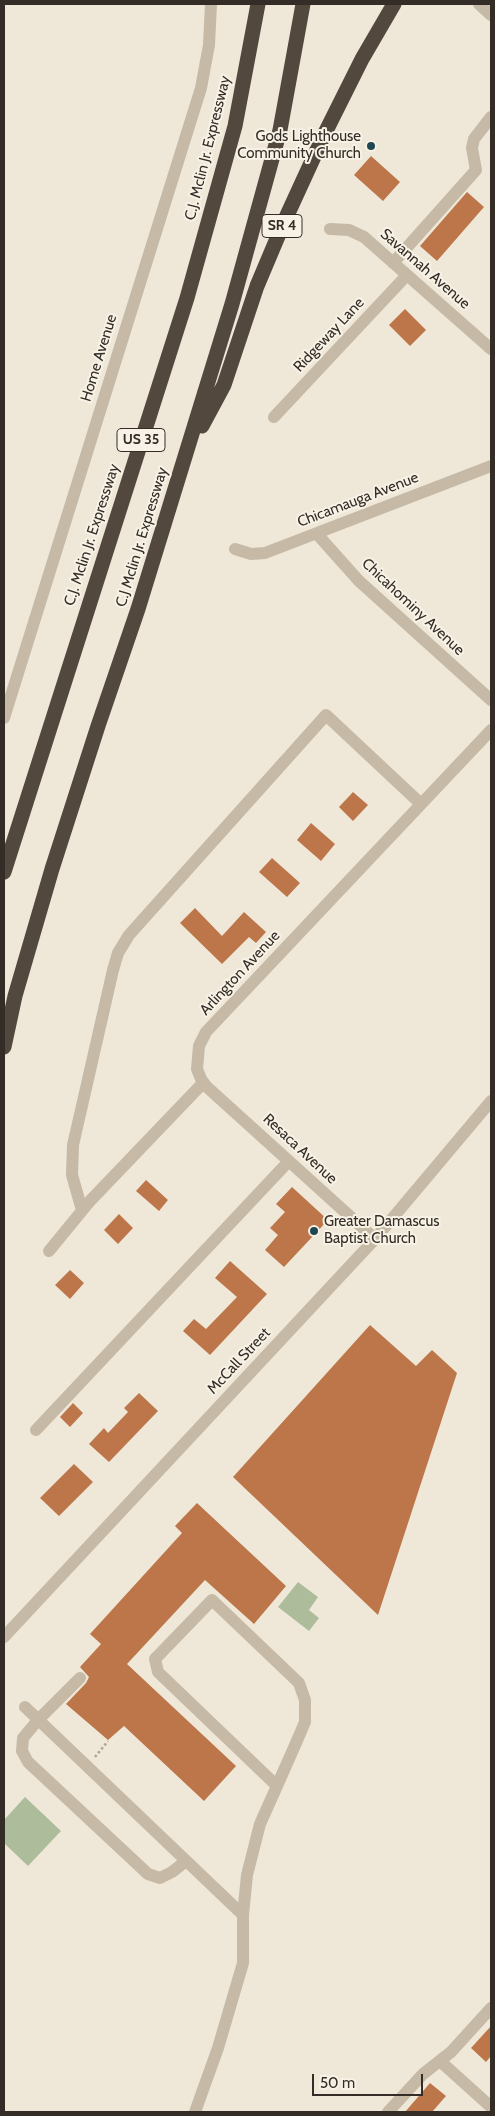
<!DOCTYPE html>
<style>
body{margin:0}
#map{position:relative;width:495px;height:2116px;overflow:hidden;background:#efe8d9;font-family:Cabin,sans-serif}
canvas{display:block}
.frame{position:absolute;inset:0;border:5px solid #332c27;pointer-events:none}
.scale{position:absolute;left:312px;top:2074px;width:111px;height:22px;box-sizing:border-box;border:2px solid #332c27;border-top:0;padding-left:6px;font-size:15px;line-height:18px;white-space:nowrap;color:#332c27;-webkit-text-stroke:4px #f7f2e5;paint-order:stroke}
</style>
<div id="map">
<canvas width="495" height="2116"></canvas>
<div class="frame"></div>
<div class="scale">50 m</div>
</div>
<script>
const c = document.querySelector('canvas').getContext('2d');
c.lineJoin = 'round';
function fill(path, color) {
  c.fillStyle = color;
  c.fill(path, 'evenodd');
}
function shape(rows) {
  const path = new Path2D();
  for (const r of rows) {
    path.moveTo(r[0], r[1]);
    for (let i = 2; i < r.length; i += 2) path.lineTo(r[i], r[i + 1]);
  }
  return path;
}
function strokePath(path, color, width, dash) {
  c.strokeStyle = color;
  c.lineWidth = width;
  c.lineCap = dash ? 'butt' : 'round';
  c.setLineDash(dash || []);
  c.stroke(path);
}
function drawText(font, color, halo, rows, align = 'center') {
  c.font = font + ' Cabin,sans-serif';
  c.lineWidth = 4;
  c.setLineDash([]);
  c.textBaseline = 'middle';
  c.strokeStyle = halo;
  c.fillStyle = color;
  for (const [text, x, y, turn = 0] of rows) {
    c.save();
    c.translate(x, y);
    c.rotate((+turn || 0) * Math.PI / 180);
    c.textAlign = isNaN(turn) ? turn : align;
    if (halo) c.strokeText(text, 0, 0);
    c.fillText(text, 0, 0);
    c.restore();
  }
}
fill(shape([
 [298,1582,318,1597,309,1610,319,1618,309,1631,278,1607],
 [25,1797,61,1831,28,1866,4,1843,4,1820]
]), '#adbd9b');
fill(shape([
 [371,156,400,182,383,201,354,175],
 [467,192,484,207,437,261,420,246],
 [405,309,426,330,410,346,389,325],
 [353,792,368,805,353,821,339,807],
 [311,823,335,844,321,861,297,840],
 [272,858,300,883,287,897,259,872],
 [195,908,222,936,244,912,266,932,256,943,249,937,222,964,180,923],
 [146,1180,168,1200,159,1211,136,1191],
 [292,1187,328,1220,284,1267,265,1250,278,1235,270,1228,285,1212,276,1204],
 [119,1214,133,1228,118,1244,104,1230],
 [230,1261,267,1294,210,1355,183,1331,194,1319,206,1329,237,1297,215,1278],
 [70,1270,84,1283,70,1299,55,1285],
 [370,1325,416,1366,432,1350,457,1373,378,1615,233,1477],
 [139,1393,158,1411,109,1462,89,1444,104,1428,108,1433,128,1412,124,1408],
 [73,1403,83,1413,70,1427,60,1417],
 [74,1464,93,1482,59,1516,40,1498],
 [197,1503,286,1586,254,1624,205,1580,127,1664,236,1766,204,1801,124,1726,108,1740,66,1704,86,1683,89,1677,80,1667,101,1644,90,1634,182,1533,175,1526],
 [491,2026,491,2056,486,2062,471,2048],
 [430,2083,446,2096,432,2112,405,2112]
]), '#bd7649');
strokePath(shape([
 [95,1757,108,1741]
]), '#b2a491', 2.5, [2.5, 2.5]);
strokePath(shape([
 [479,4,491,15],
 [330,229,349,230,364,237,491,349],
 [393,263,476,170,472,148,474,139,491,117],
 [274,417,407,275],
 [317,534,359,581,491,700],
 [235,549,251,554,265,553,491,466],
 [4,718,201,88,209,45,211,4],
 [82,1210,72,1175,73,1145,113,970,118,953,129,935,326,715,421,804],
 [375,1239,207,1087,201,1079,197,1069,199,1046,206,1032,491,730],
 [49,1251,90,1201,203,1083],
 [36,1430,289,1161],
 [4,1637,375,1239,491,1101],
 [80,1678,38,1720,23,1738,22,1751,28,1762,148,1874,160,1878,172,1872,186,1861],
 [25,1707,243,1915],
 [440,2061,491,2107],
 [195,2112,218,2048,243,1963,243,1915,247,1875,260,1824,277,1786,296,1743,305,1722,305,1700,299,1683,212,1600,155,1659,158,1672,277,1786],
 [388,2112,423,2074,451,2052,491,2008]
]), '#c6b9a6', 12);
strokePath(shape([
 [202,426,224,385,257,286,284,222,323,137,362,59,394,4],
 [4,872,187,298,235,126,258,4],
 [4,1047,15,996,52,869,98,726,138,609,232,304,280,130,303,4]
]), '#53483e', 15);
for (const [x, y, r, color] of [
 [371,146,5,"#1f4751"],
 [314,1231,5,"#1f4751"]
]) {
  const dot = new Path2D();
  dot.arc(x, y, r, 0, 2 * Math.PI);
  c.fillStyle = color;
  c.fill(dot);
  strokePath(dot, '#f7f2e5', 2);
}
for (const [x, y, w] of [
 [282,226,40],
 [141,440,48]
]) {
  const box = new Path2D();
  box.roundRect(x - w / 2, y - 11.5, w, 23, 4);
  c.fillStyle = '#f7f2e5';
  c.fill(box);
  strokePath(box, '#332c27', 1);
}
drawText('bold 14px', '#332c27', null, [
 ["SR 4",282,226],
 ["US 35",141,440]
]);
drawText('15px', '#332c27', '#f7f2e5', [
 ["Gods Lighthouse",361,137],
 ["Community Church",361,154],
 ["Greater Damascus",324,1222,"left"],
 ["Baptist Church",324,1239,"left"]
], 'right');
drawText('15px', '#332c27', '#f7f2e5', [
 ["C.J. Mclin Jr. Expressway",208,148,-76],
 ["Savannah Avenue",425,269,41],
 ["Ridgeway Lane",329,335,-47],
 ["Home Avenue",99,358,-73],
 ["Chicamauga Avenue",358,500,-21],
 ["C.J. Mclin Jr. Expressway",92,535,-72],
 ["C.J Mclin Jr. Expressway",142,537,-73],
 ["Chicahominy Avenue",413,607,43],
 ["Arlington Avenue",240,973,-47],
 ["Resaca Avenue",300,1149,43],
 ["McCall Street",239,1361,-47]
]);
</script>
